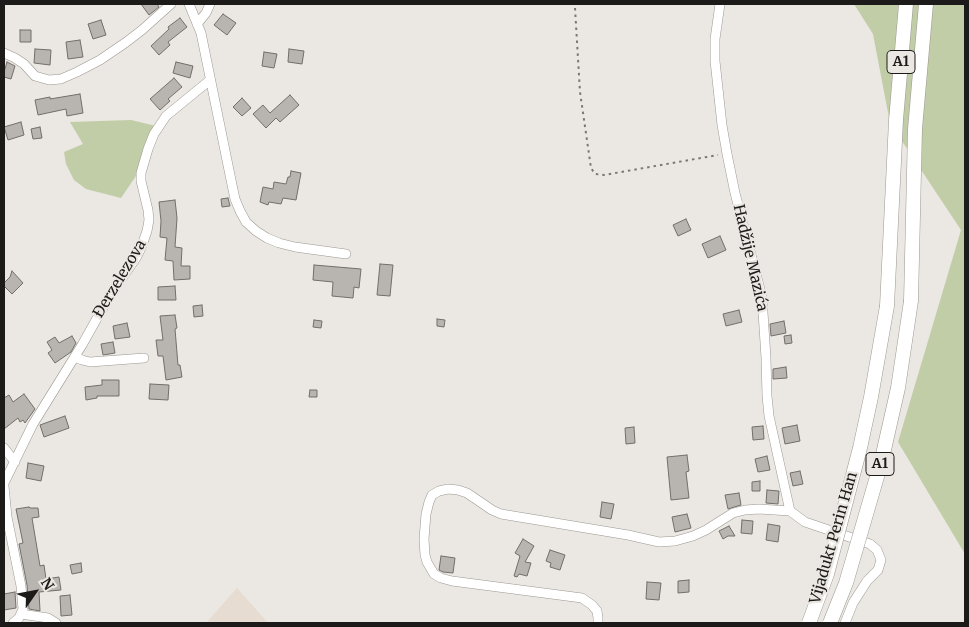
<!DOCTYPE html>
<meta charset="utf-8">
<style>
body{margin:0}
#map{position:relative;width:969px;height:627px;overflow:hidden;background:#ebe7e2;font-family:Merriweather,serif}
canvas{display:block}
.frame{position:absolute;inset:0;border:5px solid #1d1b19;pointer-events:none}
.north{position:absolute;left:10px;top:567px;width:50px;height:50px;-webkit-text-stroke:4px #ebe7e2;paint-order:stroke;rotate:57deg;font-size:14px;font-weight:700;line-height:20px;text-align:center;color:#1d1b19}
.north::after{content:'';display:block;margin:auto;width:18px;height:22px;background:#1d1b19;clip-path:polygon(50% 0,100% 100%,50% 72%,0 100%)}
</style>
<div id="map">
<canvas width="969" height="627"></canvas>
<div class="frame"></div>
<div class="north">N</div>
</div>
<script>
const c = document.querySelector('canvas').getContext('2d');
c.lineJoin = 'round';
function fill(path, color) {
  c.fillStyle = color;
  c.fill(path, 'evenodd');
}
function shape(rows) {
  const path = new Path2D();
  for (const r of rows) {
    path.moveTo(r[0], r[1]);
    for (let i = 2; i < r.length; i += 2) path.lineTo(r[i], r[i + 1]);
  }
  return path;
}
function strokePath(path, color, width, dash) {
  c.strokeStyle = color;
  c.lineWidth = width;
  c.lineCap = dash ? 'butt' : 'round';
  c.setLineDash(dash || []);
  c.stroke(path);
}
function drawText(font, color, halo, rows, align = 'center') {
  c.font = font + ' Merriweather,serif';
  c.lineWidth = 4.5;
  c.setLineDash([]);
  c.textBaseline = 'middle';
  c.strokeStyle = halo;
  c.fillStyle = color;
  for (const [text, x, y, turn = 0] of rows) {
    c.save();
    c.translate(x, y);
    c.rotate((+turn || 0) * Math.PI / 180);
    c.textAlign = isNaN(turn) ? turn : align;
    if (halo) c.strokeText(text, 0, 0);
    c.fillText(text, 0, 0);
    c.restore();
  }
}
fill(shape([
 [237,588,268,623,206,623]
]), '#e6dcd1');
fill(shape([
 [854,4,965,4,965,554,898,442,961,230,890,123,873,34],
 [131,120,156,126,138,173,121,198,86,189,74,180,66,164,64,152,83,144,70,122]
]), '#c1cda6');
const building = shape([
 [141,4,157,4,159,7,149,15,141,4],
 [223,14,236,23,227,35,214,25,223,14],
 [180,18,187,27,168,42,170,45,159,55,151,46,169,29,168,27,180,18],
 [101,20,106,35,93,39,88,24,101,20],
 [20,30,31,30,31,42,20,42,20,30],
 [80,40,83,57,68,59,66,42,80,40],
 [35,49,51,50,50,65,34,63,35,49],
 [289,49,304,51,302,64,288,62,289,49],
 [264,52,277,54,274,68,262,66,264,52],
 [7,62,15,66,11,79,4,77,4,72,7,62],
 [176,62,193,66,190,78,173,73,176,62],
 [174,78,182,87,168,99,170,101,160,110,150,99,174,78],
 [80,94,83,113,67,116,66,109,38,115,35,100,50,97,50,99,80,94],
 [290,95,299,105,280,122,276,118,266,128,253,114,263,105,270,113,290,95],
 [242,98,251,108,242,116,233,107,242,98],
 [21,122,24,135,8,140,4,127,21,122],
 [40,127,42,138,33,139,31,129,40,127],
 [291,171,301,173,296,200,283,198,281,204,269,202,268,205,260,202,263,187,273,189,274,182,286,184,288,177,290,177,291,171],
 [228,198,230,206,222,207,221,199,228,198],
 [175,200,177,218,175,247,182,248,181,266,190,266,190,279,174,280,173,261,165,260,167,238,160,237,161,221,159,202,175,200],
 [686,219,691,230,678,236,673,225,686,219],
 [720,236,726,250,708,258,702,244,720,236],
 [380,264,393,265,390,296,377,295,380,264],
 [314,265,361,269,359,288,354,287,353,298,332,296,333,282,313,280,314,265],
 [12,271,23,283,12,294,4,286,4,283,10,277,12,271],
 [175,286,176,300,158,300,158,287,175,286],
 [202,305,203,316,194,317,193,306,202,305],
 [739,310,742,322,726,326,723,314,739,310],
 [175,315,177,328,175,329,178,365,180,365,182,377,166,380,163,356,158,356,156,340,163,340,160,316,175,315],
 [437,319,445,320,444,327,437,326,437,319],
 [314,320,322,321,321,328,313,327,314,320],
 [784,321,786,333,771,336,770,324,784,321],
 [127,323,130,337,115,339,113,326,127,323],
 [791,335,792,343,785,344,784,336,791,335],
 [72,336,76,343,71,352,55,363,48,353,52,350,47,342,55,337,59,343,72,336],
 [113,342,115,353,103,355,101,344,113,342],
 [786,367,787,378,773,379,773,369,786,367],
 [102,380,119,380,119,396,97,396,97,398,86,400,85,387,102,385,102,380],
 [150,384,169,385,168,400,149,399,150,384],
 [310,390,317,390,317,397,309,397,310,390],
 [24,394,35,409,25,423,23,420,20,422,18,418,4,429,4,398,9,395,13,402,24,394],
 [65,416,69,428,44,437,40,425,65,416],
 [797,425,800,441,785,444,782,428,797,425],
 [763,426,764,439,753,440,752,427,763,426],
 [634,427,635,443,626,444,625,428,634,427],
 [687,455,689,471,686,472,689,498,671,500,667,457,687,455],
 [767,456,770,470,758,472,755,459,767,456],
 [28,463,44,466,41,481,26,478,28,463],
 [800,471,803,484,793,486,790,473,800,471],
 [760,481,760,491,752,491,752,482,760,481],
 [767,490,779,491,778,504,766,503,767,490],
 [739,493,741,505,728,509,725,495,739,493],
 [602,502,614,504,611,519,600,517,602,502],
 [29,507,30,508,38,508,39,517,32,518,40,566,44,565,46,579,59,577,61,590,39,592,40,611,29,609,27,585,19,544,23,543,16,509,29,507],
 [687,514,691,528,675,532,672,517,687,514],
 [742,520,753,521,752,534,741,533,742,520],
 [768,524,780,526,778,542,766,540,768,524],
 [729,526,735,536,728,536,723,539,719,531,729,526],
 [523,539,534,546,525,562,531,563,527,576,519,574,517,577,514,576,520,556,515,553,523,539],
 [550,550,565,555,560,570,550,567,551,563,546,561,550,550],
 [441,556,455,558,453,573,443,572,439,570,441,556],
 [81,563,82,572,72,574,70,565,81,563],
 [689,580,689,592,678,593,678,581,689,580],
 [647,582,661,583,659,600,646,599,647,582],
 [15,592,16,608,4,610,4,594,15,592],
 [70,595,72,615,61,616,60,596,70,595]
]);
fill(building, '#b8b4af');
strokePath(building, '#726e69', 1);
const minor = shape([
 [189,4,201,33,231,180,235,199,240,211,246,222,256,231,267,238,279,243,295,247,346,254],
 [720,4,715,39,715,61,722,125,727,154,735,193,762,297,766,358,767,396,769,416,790,511],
 [197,24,206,13,210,4],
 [4,53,15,58,24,64,35,76,49,80,61,79,77,72,100,60,125,43,142,30,171,4],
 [75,357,82,360,90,362,144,358],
 [4,448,15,462],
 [4,483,33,424,82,345,109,297,136,258,141,248,147,231,149,220,148,210,141,181,141,173,148,149,154,134,166,116,210,80],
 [4,486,7,517,21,586,23,609,19,618,13,623],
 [21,614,48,618,56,623],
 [598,623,598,618,597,611,592,605,582,598,452,581,441,578,434,574,427,562,425,555,424,539,426,514,429,502,432,495,439,491,448,489,458,490,467,493,492,510,501,514,628,535,659,542,675,541,693,536,706,530,733,513,745,510,759,509,790,511,805,522,870,544,877,550,881,560,878,570,867,581,853,603,845,623]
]);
const highway = shape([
 [911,301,915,129,926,4],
 [887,306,896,120,906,4]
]);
strokePath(minor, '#9c9792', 10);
strokePath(highway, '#9c9792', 15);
strokePath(shape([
 [575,8,580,92,591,168,595,174,604,175,718,155]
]), '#7a7774', 2, [2.5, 4]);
strokePath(minor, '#fff', 9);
strokePath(highway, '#fff', 14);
const highwayBridge = shape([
 [809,623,827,574,860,448,871,397,887,306],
 [830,623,846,583,881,463,898,388,911,301]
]);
strokePath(highwayBridge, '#9c9792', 15, []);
strokePath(highwayBridge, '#fff', 14);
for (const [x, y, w] of [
 [901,62,28],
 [880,464,28]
]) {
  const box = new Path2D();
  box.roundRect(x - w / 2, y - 11.5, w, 23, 4);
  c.fillStyle = '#ebe7e2';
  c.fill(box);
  strokePath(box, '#1d1b19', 1);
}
drawText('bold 14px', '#1d1b19', null, [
 ["A1",901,62],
 ["A1",880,464]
]);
drawText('15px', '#1d1b19', '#ebe7e2', [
 ["Hadžije Mazića",750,258,77],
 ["Đerzelezova",120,279,-59],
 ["Vijadukt Perin Han",834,538,-74]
]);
</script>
